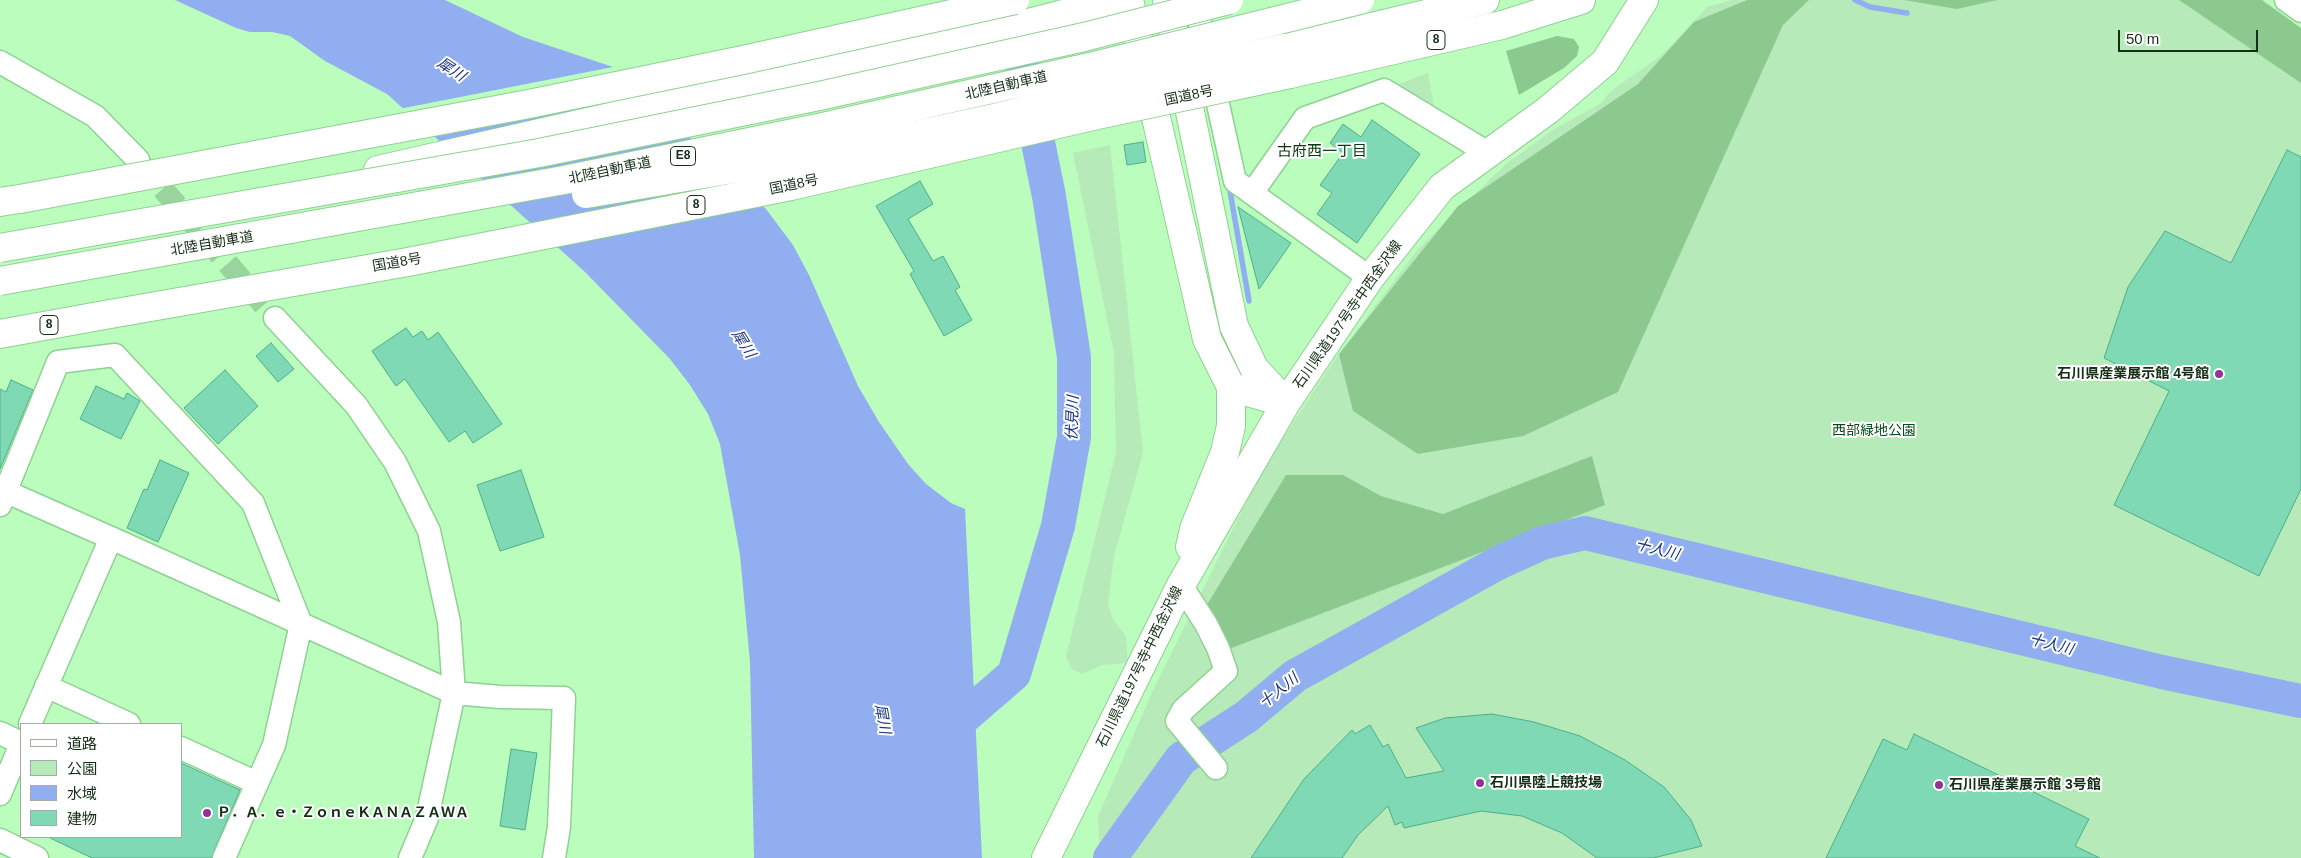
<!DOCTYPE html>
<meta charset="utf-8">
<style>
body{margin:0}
#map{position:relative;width:2301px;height:858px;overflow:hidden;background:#bafdbd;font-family:Helvetica,"Noto Sans JP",sans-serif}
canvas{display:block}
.legend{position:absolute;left:20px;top:723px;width:162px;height:115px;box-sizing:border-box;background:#fff;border:1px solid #a1aca2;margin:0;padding:6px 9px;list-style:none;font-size:15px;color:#152f17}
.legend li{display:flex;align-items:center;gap:10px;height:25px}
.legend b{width:25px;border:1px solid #a1aca2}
.scale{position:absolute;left:2118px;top:30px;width:140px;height:22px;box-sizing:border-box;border:2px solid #152f17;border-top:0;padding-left:6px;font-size:15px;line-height:18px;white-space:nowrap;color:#152f17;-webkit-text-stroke:4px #fff;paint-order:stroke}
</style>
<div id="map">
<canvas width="2301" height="858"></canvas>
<ul class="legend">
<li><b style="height:6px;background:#fff"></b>道路</li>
<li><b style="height:14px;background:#b7eab9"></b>公園</li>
<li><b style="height:14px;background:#91aef0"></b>水域</li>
<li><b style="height:14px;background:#80d9b5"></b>建物</li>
</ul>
<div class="scale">50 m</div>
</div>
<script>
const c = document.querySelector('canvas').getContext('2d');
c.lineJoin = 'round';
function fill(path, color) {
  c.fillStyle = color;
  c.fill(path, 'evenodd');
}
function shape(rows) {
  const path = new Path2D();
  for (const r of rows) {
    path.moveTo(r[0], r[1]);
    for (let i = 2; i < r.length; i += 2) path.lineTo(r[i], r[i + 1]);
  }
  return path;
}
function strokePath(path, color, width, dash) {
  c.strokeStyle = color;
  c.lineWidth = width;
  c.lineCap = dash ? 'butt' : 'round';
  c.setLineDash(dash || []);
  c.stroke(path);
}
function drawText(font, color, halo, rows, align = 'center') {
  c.font = font + ' Helvetica,"Noto Sans JP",sans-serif';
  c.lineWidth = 4;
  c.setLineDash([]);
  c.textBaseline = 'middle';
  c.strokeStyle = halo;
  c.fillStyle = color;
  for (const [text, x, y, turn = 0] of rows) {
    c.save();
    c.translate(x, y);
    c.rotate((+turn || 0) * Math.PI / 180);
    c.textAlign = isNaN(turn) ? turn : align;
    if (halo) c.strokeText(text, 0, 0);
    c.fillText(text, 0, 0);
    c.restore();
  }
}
fill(shape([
 [1732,0,2262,0,2301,28,2301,858,1100,858,1098,816,1154,688,1263,468,1336,358,1418,249,1506,164,1554,129,1600,104,1611,91,1663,54,1707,7],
 [1428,73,1435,112,1399,84],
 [1110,145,1143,452,1114,556,1108,604,1112,617,1126,637,1128,663,1102,665,1082,674,1072,669,1066,656,1116,453,1114,353,1073,153]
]), '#b7eab9');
fill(shape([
 [1747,0,1809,0,1783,25,1618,392,1523,436,1418,454,1353,411,1339,354,1458,206,1638,84,1694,22],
 [1904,0,1997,0,1957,9],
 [2179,0,2262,0,2301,28,2301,83],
 [1557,36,1574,39,1579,47,1577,56,1564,68,1519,95,1506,51],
 [1592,456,1605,505,1229,649,1205,608,1286,475,1343,475,1381,496,1443,514]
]), '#8cc98f');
fill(shape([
 [175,0,445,0,523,37,616,68,766,209,793,245,809,275,858,386,879,422,908,464,926,484,951,503,965,509,982,858,754,858,750,662,740,555,720,444,708,414,690,385,670,359,584,271,387,94,325,61,290,36,272,32,250,32,236,28]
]), '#91aef0');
fill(shape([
 [618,66,647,93,427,135,399,109]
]), '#bafdbd');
strokePath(shape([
 [1855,0,1870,7,1907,13],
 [1229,185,1249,301]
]), '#91aef0', 5.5);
strokePath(shape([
 [940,738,1014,674,1058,526,1074,437,1074,357,1049,196,1013,21],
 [1110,858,1181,759,1246,717,1295,676,1498,563,1542,543,1585,533,2162,672,2301,701]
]), '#91aef0', 34);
const building = shape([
 [1372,120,1420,154,1357,243,1317,214,1332,193,1320,185,1343,153,1330,143,1343,124,1361,137,1372,120],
 [1143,142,1146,162,1127,165,1124,145,1143,142],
 [2287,150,2301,157,2301,489,2259,576,2114,505,2169,391,2104,358,2128,287,2165,231,2231,263,2287,150],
 [920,181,933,204,908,219,933,261,943,256,960,287,955,290,972,320,944,336,910,274,914,271,876,206,920,181],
 [1238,207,1291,243,1259,289,1238,207],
 [406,328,413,337,422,331,428,340,438,332,502,424,473,443,465,431,449,442,405,379,396,386,372,351,406,328],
 [271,343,294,369,278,382,256,356,271,343],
 [225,370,258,406,218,444,184,408,225,370],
 [11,380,33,390,0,469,0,389,6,392,11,380],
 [96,386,124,399,127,393,140,401,121,439,80,419,96,386],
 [160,460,189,473,158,542,127,528,144,489,147,490,160,460],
 [521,470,544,537,500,551,477,485,521,470],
 [1492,714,1534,722,1580,736,1625,760,1664,787,1691,820,1702,846,1653,858,1597,858,1562,833,1522,816,1481,811,1404,828,1402,822,1395,825,1388,806,1358,835,1342,858,1251,858,1304,779,1352,730,1355,734,1370,725,1383,747,1388,744,1406,778,1444,771,1416,728,1445,718,1492,714],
 [1914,734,2089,819,2075,846,2100,858,1826,858,1883,739,1907,750,1914,734],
 [511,749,537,753,525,830,500,826,511,749],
 [181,763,240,790,211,858,92,858,48,837,181,837,181,763]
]);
fill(building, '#80d9b5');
strokePath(building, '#4caf8a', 1);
strokePath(shape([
 [141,164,275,318]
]), '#99d49c', 22, [22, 11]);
const minor = shape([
 [1195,0,1235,181,1370,278],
 [2286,0,2301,11],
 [0,62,95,116,138,160],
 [1252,193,1305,118,1384,90,1488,153],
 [275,318,356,405,395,462,429,531,449,622,454,693,427,818,410,858],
 [0,489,111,538],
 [0,505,58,362,115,355,253,503,301,624,274,745,224,858],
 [1181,585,1206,624,1218,648,1226,671,1183,710,1177,721,1216,768],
 [46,686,129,724],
 [30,724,111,538,454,693,500,697,564,698,559,827,554,858],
 [0,733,21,743],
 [181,748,257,783],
 [0,794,21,744],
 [0,840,37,858]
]);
const major = shape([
 [1129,0,1207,339,1231,387,1286,403],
 [1167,0,1234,326,1254,368,1286,403],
 [1190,547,1194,529,1225,452,1231,426,1231,387],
 [1046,858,1181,585,1286,403,1370,278,1442,187,1548,110,1605,62,1644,0]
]);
const highway = shape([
 [1283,48,1485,0],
 [1290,74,1502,25,1581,0],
 [378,170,886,54,974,37,1118,0],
 [0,202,20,199],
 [0,334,99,316]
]);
strokePath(minor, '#8fd193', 25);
strokePath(major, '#8fd193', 30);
strokePath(highway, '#8fd193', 30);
strokePath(minor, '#fff', 22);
strokePath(major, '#fff', 28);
strokePath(highway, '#fff', 28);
const highwayBridge = shape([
 [586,194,856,148,985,120,1283,48],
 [20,199,529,104,743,60,1015,0],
 [0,248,539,153,819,96,1084,37,1229,0],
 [0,281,564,180,823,127,1090,67,1360,0],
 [99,316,408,262,791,186,1097,115,1290,74]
]);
strokePath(highwayBridge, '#8fd193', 30, []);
strokePath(highwayBridge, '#fff', 28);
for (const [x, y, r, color] of [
 [2219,374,5,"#933198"],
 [1480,783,5,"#933198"],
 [1939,785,5,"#933198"],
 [207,813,5,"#933198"]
]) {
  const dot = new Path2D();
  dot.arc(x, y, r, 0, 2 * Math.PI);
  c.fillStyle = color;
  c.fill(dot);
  strokePath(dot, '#fff', 2);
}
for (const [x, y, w] of [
 [1436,40,18],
 [683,156,25],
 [696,205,18],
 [49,325,18]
]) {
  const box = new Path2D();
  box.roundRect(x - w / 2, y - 9.5, w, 19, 4);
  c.fillStyle = '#fff';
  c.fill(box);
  strokePath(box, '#152f17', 1);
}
drawText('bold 12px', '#152f17', null, [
 ["8",1436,40],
 ["E8",683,156],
 ["8",696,205],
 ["8",49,325]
]);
drawText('14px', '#152f17', '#fff', [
 ["北陸自動車道",1006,86,-13],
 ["国道8号",1189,96,-12],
 ["北陸自動車道",610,171,-12],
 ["国道8号",794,185,-12],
 ["北陸自動車道",212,244,-10],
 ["国道8号",397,263,-10],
 ["石川県道197号寺中西金沢線",1348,315,-55],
 ["石川県道197号寺中西金沢線",1140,667,-64]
]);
drawText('bold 14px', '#152f17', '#fff', [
 ["石川県産業展示館 4号館",2209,374,"right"],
 ["石川県陸上競技場",1490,783],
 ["石川県産業展示館 3号館",1949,785],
 ["Ｐ．Ａ．ｅ・ＺｏｎｅＫＡＮＡＺＡＷＡ",217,813]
], 'left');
drawText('14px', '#054914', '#fff', [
 ["西部緑地公園",1874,431]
]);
drawText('italic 15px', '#1a337e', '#fff', [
 ["犀川",451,70,33],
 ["犀川",743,344,58],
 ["伏見川",1073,418,-88],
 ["十人川",1657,550,14],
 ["十人川",2051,645,14],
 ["十人川",1279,691,-39],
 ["犀川",882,719,80]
]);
drawText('15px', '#04380e', '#fff', [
 ["古府西一丁目",1322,152]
]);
</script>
